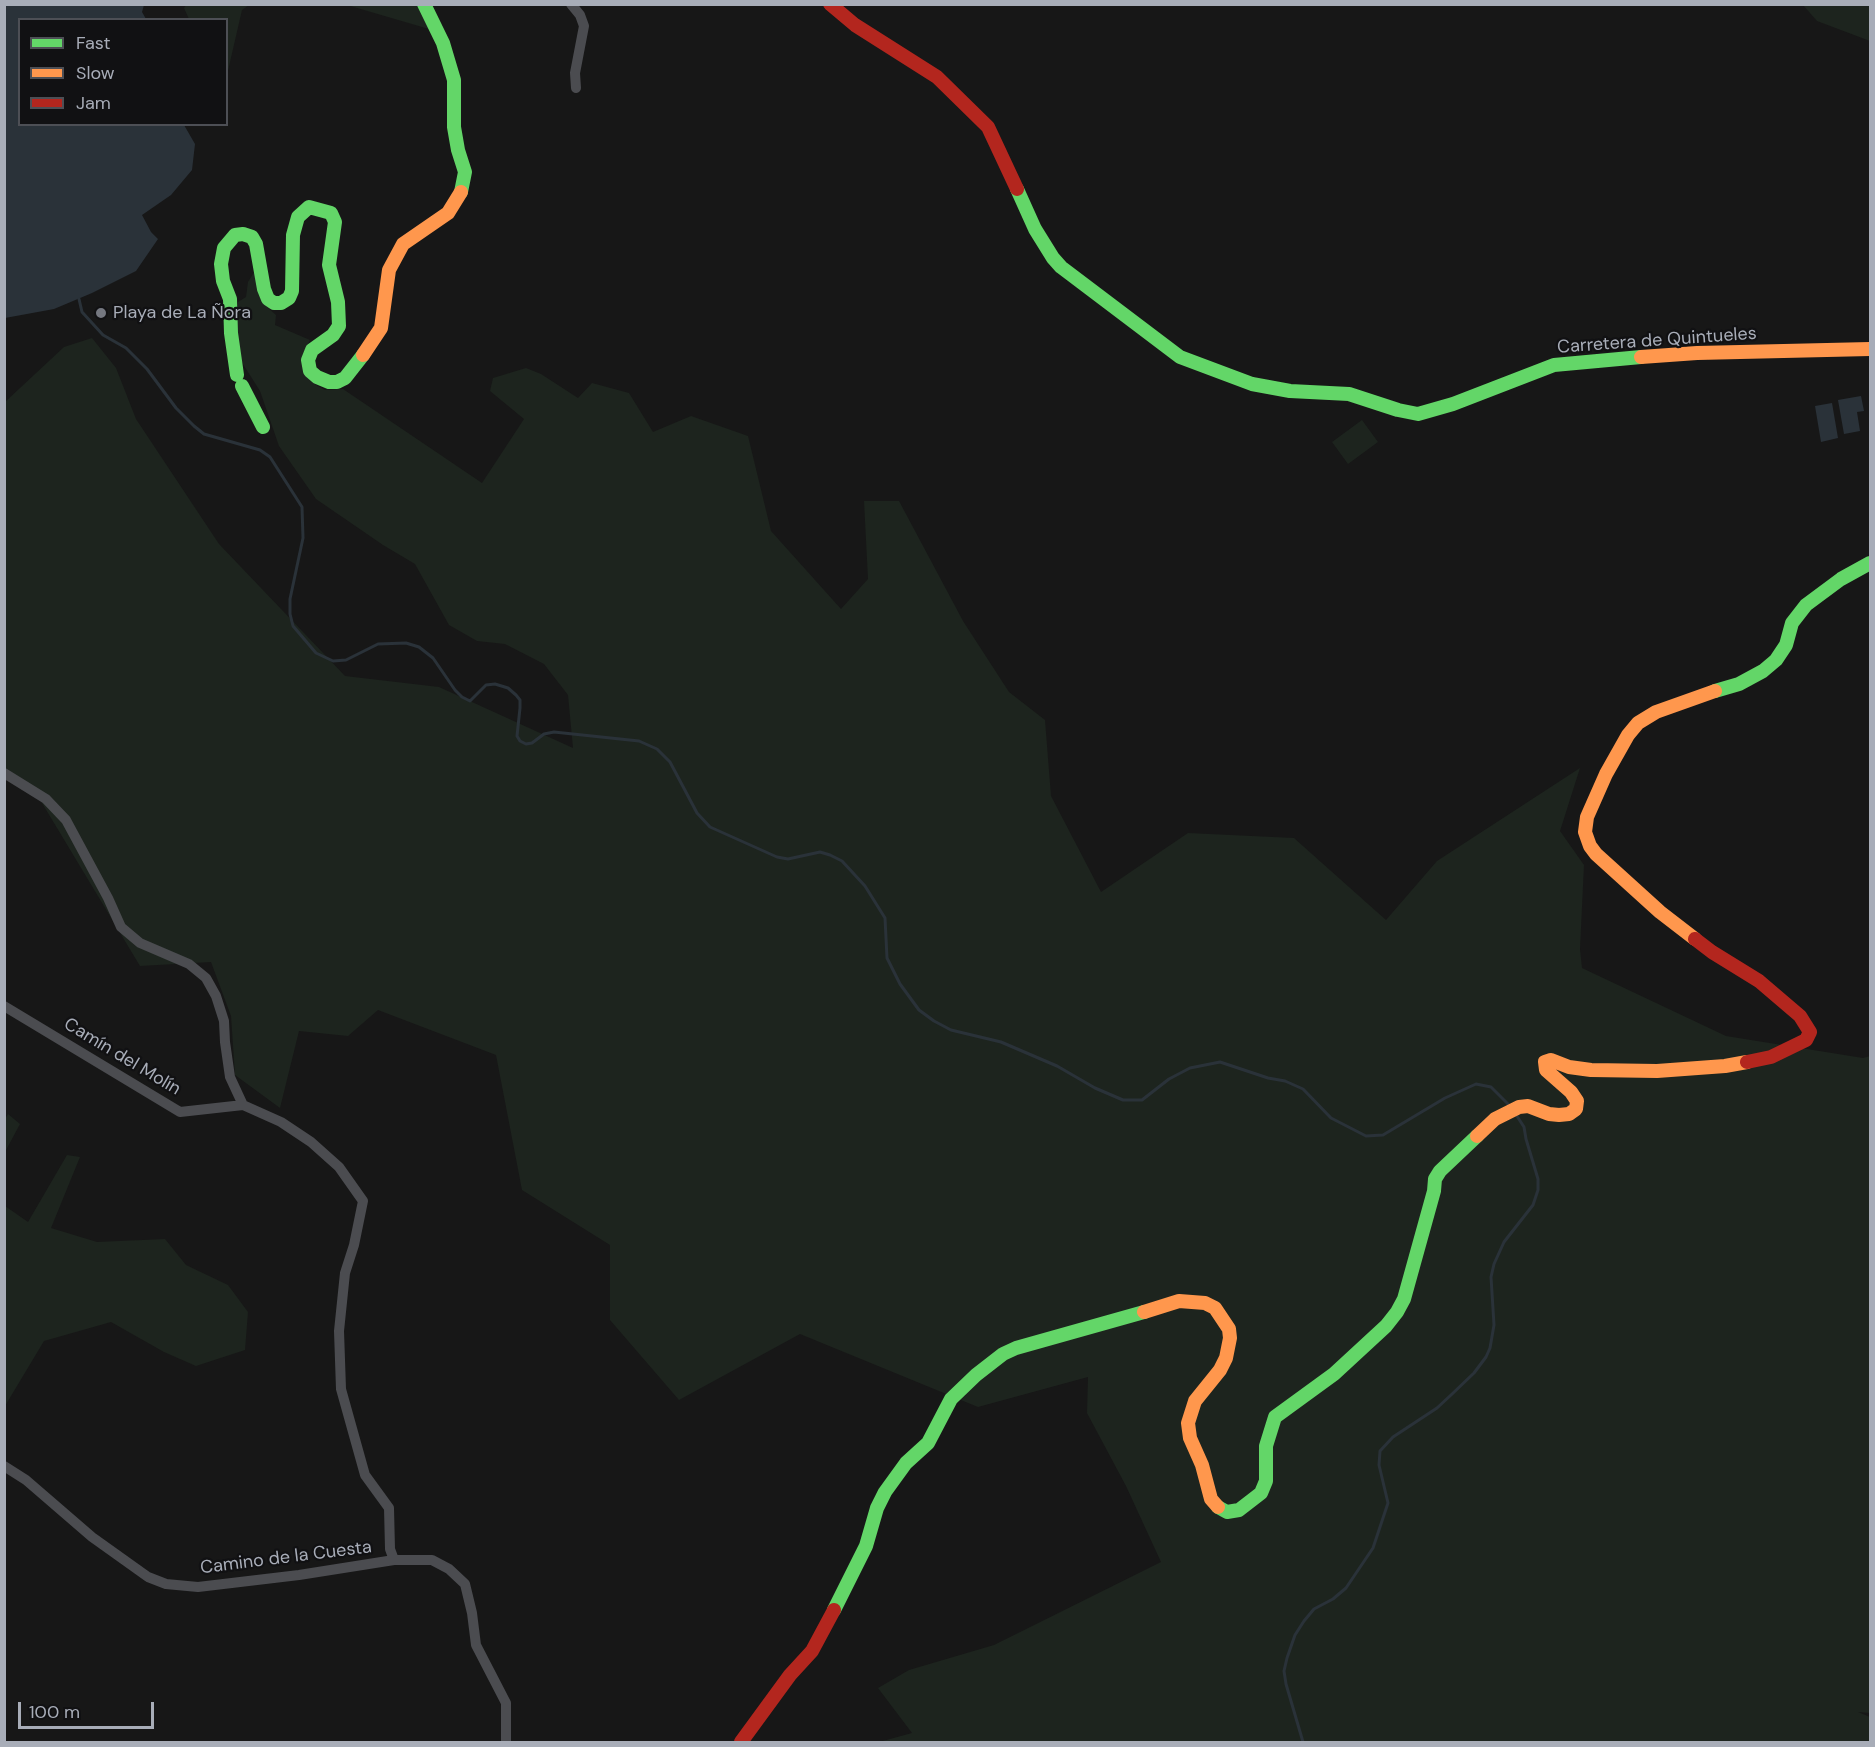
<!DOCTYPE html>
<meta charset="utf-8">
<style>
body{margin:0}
#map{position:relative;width:1875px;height:1747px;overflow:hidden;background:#171717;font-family:"DM Sans",sans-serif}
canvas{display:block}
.frame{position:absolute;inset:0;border:6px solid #a8adb8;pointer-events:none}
.legend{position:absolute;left:18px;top:18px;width:210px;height:108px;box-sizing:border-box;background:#111113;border:2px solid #4d4f55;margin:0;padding:8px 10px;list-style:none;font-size:18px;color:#a8adb8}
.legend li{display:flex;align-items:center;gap:12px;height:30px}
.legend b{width:30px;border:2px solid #4d4f55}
.scale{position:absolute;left:18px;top:1702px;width:136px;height:27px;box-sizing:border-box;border:3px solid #a8adb8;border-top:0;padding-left:8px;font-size:18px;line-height:21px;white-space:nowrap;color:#a8adb8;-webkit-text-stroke:4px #111113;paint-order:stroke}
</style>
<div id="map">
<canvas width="1875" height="1747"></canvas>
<div class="frame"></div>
<ul class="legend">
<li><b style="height:8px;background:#63d668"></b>Fast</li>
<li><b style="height:8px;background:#ff974d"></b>Slow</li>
<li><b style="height:8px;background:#b3261e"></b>Jam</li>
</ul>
<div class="scale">100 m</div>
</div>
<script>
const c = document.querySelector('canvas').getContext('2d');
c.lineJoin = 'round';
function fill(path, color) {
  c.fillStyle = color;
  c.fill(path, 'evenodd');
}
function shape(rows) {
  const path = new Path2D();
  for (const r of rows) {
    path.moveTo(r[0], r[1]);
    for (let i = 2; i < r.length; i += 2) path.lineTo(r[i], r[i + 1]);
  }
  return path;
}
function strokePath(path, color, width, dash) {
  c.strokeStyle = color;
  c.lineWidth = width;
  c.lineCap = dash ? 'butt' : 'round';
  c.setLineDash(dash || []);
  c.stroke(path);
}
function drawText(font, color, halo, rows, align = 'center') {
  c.font = font + ' "DM Sans",sans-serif';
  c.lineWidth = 4.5;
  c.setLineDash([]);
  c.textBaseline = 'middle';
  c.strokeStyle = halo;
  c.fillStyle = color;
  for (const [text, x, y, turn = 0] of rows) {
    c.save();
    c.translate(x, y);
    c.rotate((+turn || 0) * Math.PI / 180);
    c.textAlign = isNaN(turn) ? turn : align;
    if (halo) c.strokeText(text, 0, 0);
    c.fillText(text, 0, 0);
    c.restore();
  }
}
fill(shape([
 [187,4,249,5,242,10,227,75,226,20,189,19,184,8],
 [347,5,418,5,429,29],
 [1803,5,1870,5,1870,41,1817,21],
 [256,269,266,306,276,315,275,325,310,340,303,354,304,367,307,377,316,385,325,390,343,389,482,483,524,419,490,391,493,378,526,368,541,374,578,398,592,383,629,393,653,432,691,416,748,436,771,531,841,609,868,579,864,501,899,501,963,621,1009,692,1045,720,1051,796,1101,892,1188,833,1294,838,1386,920,1437,861,1580,768,1560,831,1584,865,1580,949,1582,968,1726,1036,1863,1058,1870,1056,1870,1713,1858,1712,1870,1717,1870,1742,879,1742,912,1733,878,1688,909,1670,994,1645,1161,1562,1126,1486,1087,1413,1088,1377,978,1407,800,1334,679,1400,610,1320,610,1245,522,1190,496,1055,378,1010,348,1036,299,1031,280,1108,235,1075,231,1016,211,962,140,966,39,798,5,778,5,402,64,347,92,338,116,368,136,419,219,544,345,676,439,687,573,748,568,695,544,664,505,644,477,641,449,625,415,564,383,545,316,499,279,446,260,391,241,361,238,340,238,302,246,297,248,282],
 [1362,420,1378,442,1348,464,1332,442],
 [8,1114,20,1124,5,1152,5,1119],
 [67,1155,80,1157,51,1228,97,1242,165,1239,186,1265,228,1285,248,1312,245,1350,196,1366,164,1352,111,1322,44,1341,5,1406,5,1206,28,1222]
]), '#1d241e');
fill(shape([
 [5,4,144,5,142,12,146,19,20,20,20,124,184,125,195,144,192,170,171,195,142,215,151,232,158,239,136,271,92,293,54,309,5,318],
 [1861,396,1864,411,1857,412,1860,431,1844,434,1838,400],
 [1832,403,1838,438,1821,442,1815,406]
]), '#2a3239');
strokePath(shape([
 [79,299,82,312,103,335,126,348,147,369,176,408,194,426,204,434,260,450,270,457,302,507,303,538,290,599,290,614,293,626,316,653,333,661,346,660,378,644,406,643,419,647,433,658,455,690,462,697,470,701,486,685,495,684,508,688,516,695,520,700,520,708,517,736,520,741,526,744,532,743,544,734,554,732,639,741,657,749,670,762,697,813,710,827,777,857,788,859,820,852,830,855,842,861,865,886,885,918,887,958,900,984,919,1010,934,1021,951,1030,1001,1042,1057,1066,1095,1088,1123,1100,1142,1100,1169,1079,1190,1068,1220,1062,1268,1078,1285,1081,1303,1089,1331,1118,1366,1136,1383,1135,1445,1098,1476,1084,1491,1087,1511,1107],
 [1303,1742,1286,1684,1284,1671,1287,1658,1295,1635,1304,1621,1314,1609,1333,1599,1346,1588,1373,1548,1388,1503,1379,1465,1380,1451,1393,1437,1437,1408,1451,1395,1474,1373,1486,1357,1490,1348,1494,1325,1491,1277,1494,1264,1504,1242,1533,1205,1538,1190,1538,1179,1526,1139,1524,1127,1515,1113]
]), '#2a3239', 3);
strokePath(shape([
 [571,4,580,15,584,26,575,73,576,88],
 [4,773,46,799,66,820,108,898,121,927,140,943,189,964,206,978,216,996,224,1021,225,1042,230,1077,243,1105],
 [4,1006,180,1112,243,1105,281,1122,311,1142,339,1167,363,1201,354,1245,345,1273,339,1331,341,1389,365,1475,389,1508,390,1549,394,1560,432,1560,449,1569,465,1584,472,1613,476,1645,506,1703,506,1742],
 [4,1466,26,1480,92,1537,148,1577,166,1584,198,1587,299,1575,394,1560]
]), '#4b4c50', 10);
strokePath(shape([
 [424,4,443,43,454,80,454,127,458,150,465,172,461,192],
 [1017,189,1035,229,1053,258,1061,267,1180,357,1252,384,1290,391,1349,394,1398,410,1418,414,1453,404,1554,365,1641,357],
 [237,375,231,333,230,299,223,281,221,264,224,248,235,235,243,234,252,237,256,244,264,289,268,299,274,303,281,303,289,298,292,291,293,235,298,217,309,207,331,213,335,222,329,265,338,302,339,326,333,335,312,350,308,360,310,371,317,377,329,382,337,382,345,378,363,355],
 [242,386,263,427],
 [1715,691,1739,684,1763,671,1776,660,1786,645,1792,623,1806,605,1841,579,1870,563],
 [1218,1507,1227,1512,1239,1510,1261,1493,1266,1481,1266,1446,1275,1417,1334,1374,1386,1326,1397,1312,1404,1299,1434,1191,1435,1179,1440,1171,1477,1136],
 [834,1610,866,1546,877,1508,885,1492,906,1463,928,1443,951,1399,976,1375,1003,1354,1016,1348,1144,1312]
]), '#63d668', 14);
strokePath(shape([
 [363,355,381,328,389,270,403,244,448,213,461,192],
 [1641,357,1697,353,1870,349],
 [1695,939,1660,912,1596,854,1590,846,1585,832,1587,817,1606,774,1628,735,1638,723,1656,712,1715,691],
 [1477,1136,1495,1119,1519,1107,1528,1106,1549,1114,1559,1115,1569,1114,1576,1109,1577,1101,1571,1092,1546,1070,1545,1062,1551,1060,1569,1067,1591,1070,1657,1071,1725,1066,1747,1062],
 [1144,1312,1179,1301,1205,1303,1215,1308,1229,1329,1230,1338,1226,1358,1220,1370,1195,1401,1188,1423,1190,1438,1202,1465,1211,1499,1218,1507]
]), '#ff974d', 14);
strokePath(shape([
 [830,4,855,25,937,77,988,127,1017,189],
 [1695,939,1712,952,1759,981,1800,1016,1810,1032,1806,1040,1771,1057,1747,1062],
 [741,1742,790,1675,812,1651,834,1610]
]), '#b3261e', 14);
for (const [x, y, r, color] of [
 [101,313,6,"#757880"]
]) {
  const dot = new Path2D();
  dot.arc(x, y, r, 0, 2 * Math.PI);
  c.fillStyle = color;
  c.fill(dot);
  strokePath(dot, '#111113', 2);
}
drawText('18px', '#a8adb8', '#111113', [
 ["Playa de La Ñora",113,313]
], 'left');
drawText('18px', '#a8adb8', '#111113', [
 ["Carretera de Quintueles",1657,341,-4],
 ["Camín del Molín",122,1057,31],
 ["Camino de la Cuesta",286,1558,-7]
]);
</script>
